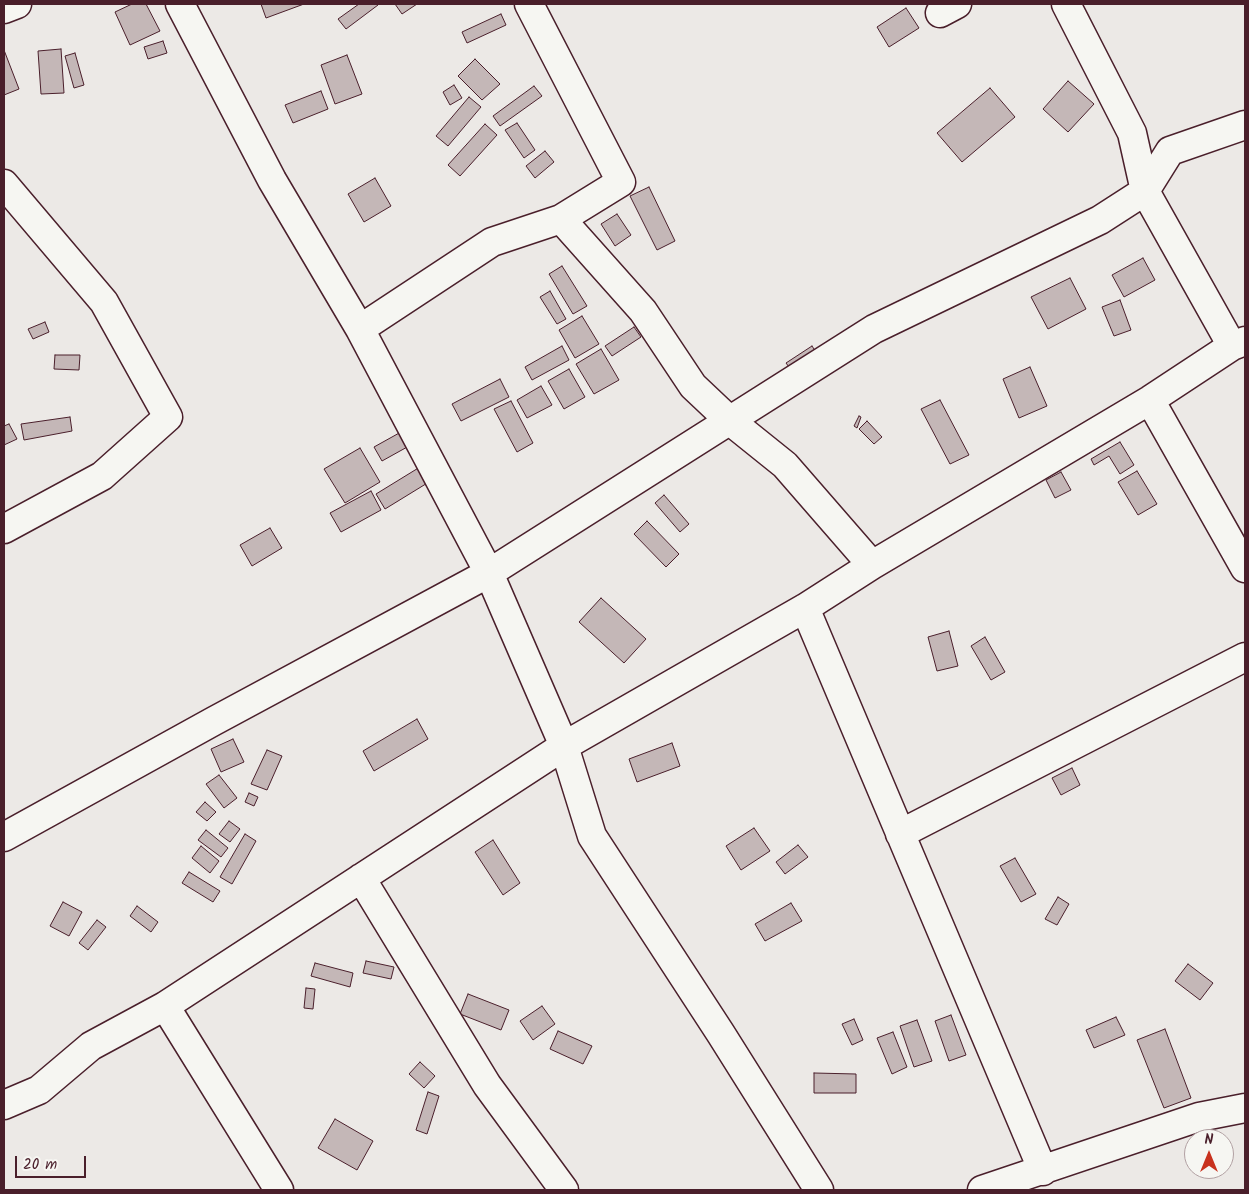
<!DOCTYPE html>
<style>
body{margin:0}
#map{position:relative;width:1249px;height:1194px;overflow:hidden;background:#ece9e6;font-family:Kalam,sans-serif}
canvas{display:block}
.frame{position:absolute;inset:0;border:5px solid #4a1f2b;pointer-events:none}
.north{position:absolute;left:1184px;top:1129px;width:50px;height:50px;box-sizing:border-box;background:#f6f6f2;border:1px solid #b1a0a2;border-radius:50%;rotate:0deg;font-size:14px;font-weight:700;line-height:20px;text-align:center;color:#4a1f2b}
.north::after{content:'';display:block;margin:auto;width:18px;height:22px;background:#c8321e;clip-path:polygon(50% 0,100% 100%,50% 72%,0 100%)}
.scale{position:absolute;left:15px;top:1156px;width:71px;height:22px;box-sizing:border-box;border:2px solid #4a1f2b;border-top:0;padding-left:6px;font-size:15px;line-height:18px;white-space:nowrap;color:#4a1f2b;-webkit-text-stroke:4px #f6f6f2;paint-order:stroke}
</style>
<div id="map">
<canvas width="1249" height="1194"></canvas>
<div class="frame"></div>
<div class="north">N</div>
<div class="scale">20 m</div>
</div>
<script>
const c = document.querySelector('canvas').getContext('2d');
c.lineJoin = 'round';
function fill(path, color) {
  c.fillStyle = color;
  c.fill(path, 'evenodd');
}
function shape(rows) {
  const path = new Path2D();
  for (const r of rows) {
    path.moveTo(r[0], r[1]);
    for (let i = 2; i < r.length; i += 2) path.lineTo(r[i], r[i + 1]);
  }
  return path;
}
function strokePath(path, color, width, dash) {
  c.strokeStyle = color;
  c.lineWidth = width;
  c.lineCap = dash ? 'butt' : 'round';
  c.setLineDash(dash || []);
  c.stroke(path);
}
const building = shape([
 [132,4,146,4,160,31,130,45,115,12,132,4],
 [261,4,304,4,266,18,261,4],
 [359,4,377,4,378,5,346,29,338,19,359,4],
 [395,4,417,4,402,14,395,4],
 [906,8,919,28,889,47,877,27,906,8],
 [501,14,506,25,467,43,462,32,501,14],
 [163,41,167,53,148,59,144,47,163,41],
 [61,49,64,93,41,94,38,51,61,49],
 [4,50,19,89,4,95,4,50],
 [75,53,84,85,74,88,65,56,75,53],
 [347,55,362,94,335,104,321,65,347,55],
 [475,59,500,84,482,100,458,76,475,59],
 [1068,81,1094,104,1068,132,1043,109,1068,81],
 [454,85,462,98,450,105,443,92,454,85],
 [534,86,542,96,500,126,493,116,534,86],
 [990,88,1015,117,962,162,937,133,990,88],
 [321,91,328,109,293,123,285,105,321,91],
 [469,97,481,107,448,146,436,136,469,97],
 [517,123,535,150,524,158,505,130,517,123],
 [485,124,497,135,460,176,448,165,485,124],
 [545,151,554,162,535,178,526,166,545,151],
 [375,178,391,206,364,222,348,194,375,178],
 [649,187,675,241,657,250,630,196,649,187],
 [617,214,631,235,615,246,601,224,617,214],
 [1143,258,1155,280,1124,297,1112,275,1143,258],
 [562,266,587,306,573,314,549,274,562,266],
 [1070,278,1086,309,1048,329,1031,297,1070,278],
 [550,291,566,319,557,324,540,297,550,291],
 [1120,300,1131,330,1114,336,1102,307,1120,300],
 [582,316,599,344,575,358,559,330,582,316],
 [45,322,49,332,33,339,28,329,45,322],
 [634,327,641,337,612,356,605,346,634,327],
 [562,346,569,360,532,380,525,367,562,346],
 [812,346,818,355,792,371,786,363,812,346],
 [601,349,619,380,594,394,576,364,601,349],
 [55,355,80,355,79,370,54,369,55,355],
 [1030,367,1047,406,1019,418,1003,379,1030,367],
 [569,369,585,397,564,409,548,381,569,369],
 [500,379,509,397,461,421,452,404,500,379],
 [541,386,552,405,527,418,517,400,541,386],
 [940,400,969,455,950,464,921,409,940,400],
 [511,401,533,443,517,452,494,409,511,401],
 [859,416,861,417,857,428,854,426,859,416],
 [70,417,72,431,24,440,21,424,70,417],
 [867,421,882,437,874,444,859,429,867,421],
 [9,424,17,439,4,445,4,426,9,424],
 [401,432,409,446,382,461,374,447,401,432],
 [1120,442,1134,465,1120,474,1109,456,1094,465,1091,459,1120,442],
 [360,448,380,482,345,503,324,469,360,448],
 [420,467,429,482,385,509,376,494,420,467],
 [1137,471,1157,504,1138,515,1118,482,1137,471],
 [1061,472,1071,490,1055,498,1046,480,1061,472],
 [371,491,381,510,341,532,330,513,371,491],
 [664,495,689,524,680,532,655,503,664,495],
 [647,521,679,554,666,567,634,534,647,521],
 [270,528,282,548,252,566,240,545,270,528],
 [601,598,646,639,624,663,579,622,601,598],
 [949,631,958,666,937,671,928,637,949,631],
 [985,637,1005,672,991,680,971,646,985,637],
 [417,719,428,739,374,771,363,751,417,719],
 [233,739,244,762,221,772,211,749,233,739],
 [672,743,680,766,637,782,629,759,672,743],
 [267,750,282,756,267,790,251,784,267,750],
 [1072,768,1080,785,1061,795,1052,778,1072,768],
 [219,775,237,798,224,808,206,784,219,775],
 [249,793,258,797,254,806,245,802,249,793],
 [205,802,216,812,207,821,196,812,205,802],
 [229,821,240,829,230,842,219,834,229,821],
 [754,828,770,851,741,870,726,846,754,828],
 [206,830,228,848,221,857,198,840,206,830],
 [245,834,256,841,232,884,220,877,245,834],
 [493,840,520,883,503,895,475,852,493,840],
 [798,845,808,857,785,874,776,862,798,845],
 [201,846,219,861,210,873,192,858,201,846],
 [1015,858,1036,894,1021,902,1000,866,1015,858],
 [189,872,220,891,213,902,182,883,189,872],
 [1058,897,1069,904,1057,925,1045,919,1058,897],
 [63,902,82,912,69,936,50,926,63,902],
 [791,903,802,921,765,941,755,924,791,903],
 [137,906,158,922,151,932,130,916,137,906],
 [97,920,106,927,88,950,79,943,97,920],
 [366,961,394,967,391,979,363,973,366,961],
 [315,963,353,973,350,987,311,976,315,963],
 [1188,964,1213,983,1200,1000,1175,981,1188,964],
 [306,988,315,989,313,1009,304,1008,306,988],
 [468,994,509,1010,501,1030,460,1014,468,994],
 [542,1006,555,1024,533,1040,520,1021,542,1006],
 [951,1015,966,1055,949,1061,935,1021,951,1015],
 [1116,1017,1125,1035,1094,1048,1086,1030,1116,1017],
 [854,1019,863,1040,852,1045,842,1024,854,1019],
 [917,1020,932,1061,914,1067,900,1026,917,1020],
 [1165,1029,1191,1098,1164,1108,1137,1040,1165,1029],
 [558,1031,592,1046,583,1064,550,1049,558,1031],
 [893,1032,907,1067,892,1074,877,1038,893,1032],
 [420,1062,435,1076,424,1088,409,1074,420,1062],
 [814,1073,856,1074,856,1093,814,1093,814,1073],
 [428,1092,439,1096,427,1134,416,1130,428,1092],
 [335,1119,373,1141,357,1170,318,1148,335,1119]
]);
fill(building, '#c4b7b7');
strokePath(building, '#4a1f2b', 1);
const minor = shape([
 [180,4,272,180,360,329,489,573,564,746,592,836,721,1034,819,1190],
 [1066,4,1132,133,1145,191,1232,346],
 [4,9,17,4],
 [940,13,957,4],
 [4,184,104,302,168,417,102,476,4,529],
 [561,219,643,311,693,386,729,420,785,465,872,565,1150,400,1232,346,1245,341],
 [360,329,492,242,561,219,621,182,529,4],
 [1150,400,1245,568],
 [805,608,1043,1171],
 [900,834,1245,657],
 [4,837,214,721,489,573,874,329,1100,220,1145,191,1170,151,1245,125],
 [361,878,487,1085,564,1190],
 [165,1006,279,1190],
 [4,1105,39,1090,91,1046,165,1006,564,746,805,608,872,565],
 [982,1190,1199,1117,1245,1108]
]);
strokePath(minor, '#4a1f2b', 31);
strokePath(minor, '#f6f6f2', 28);
</script>
